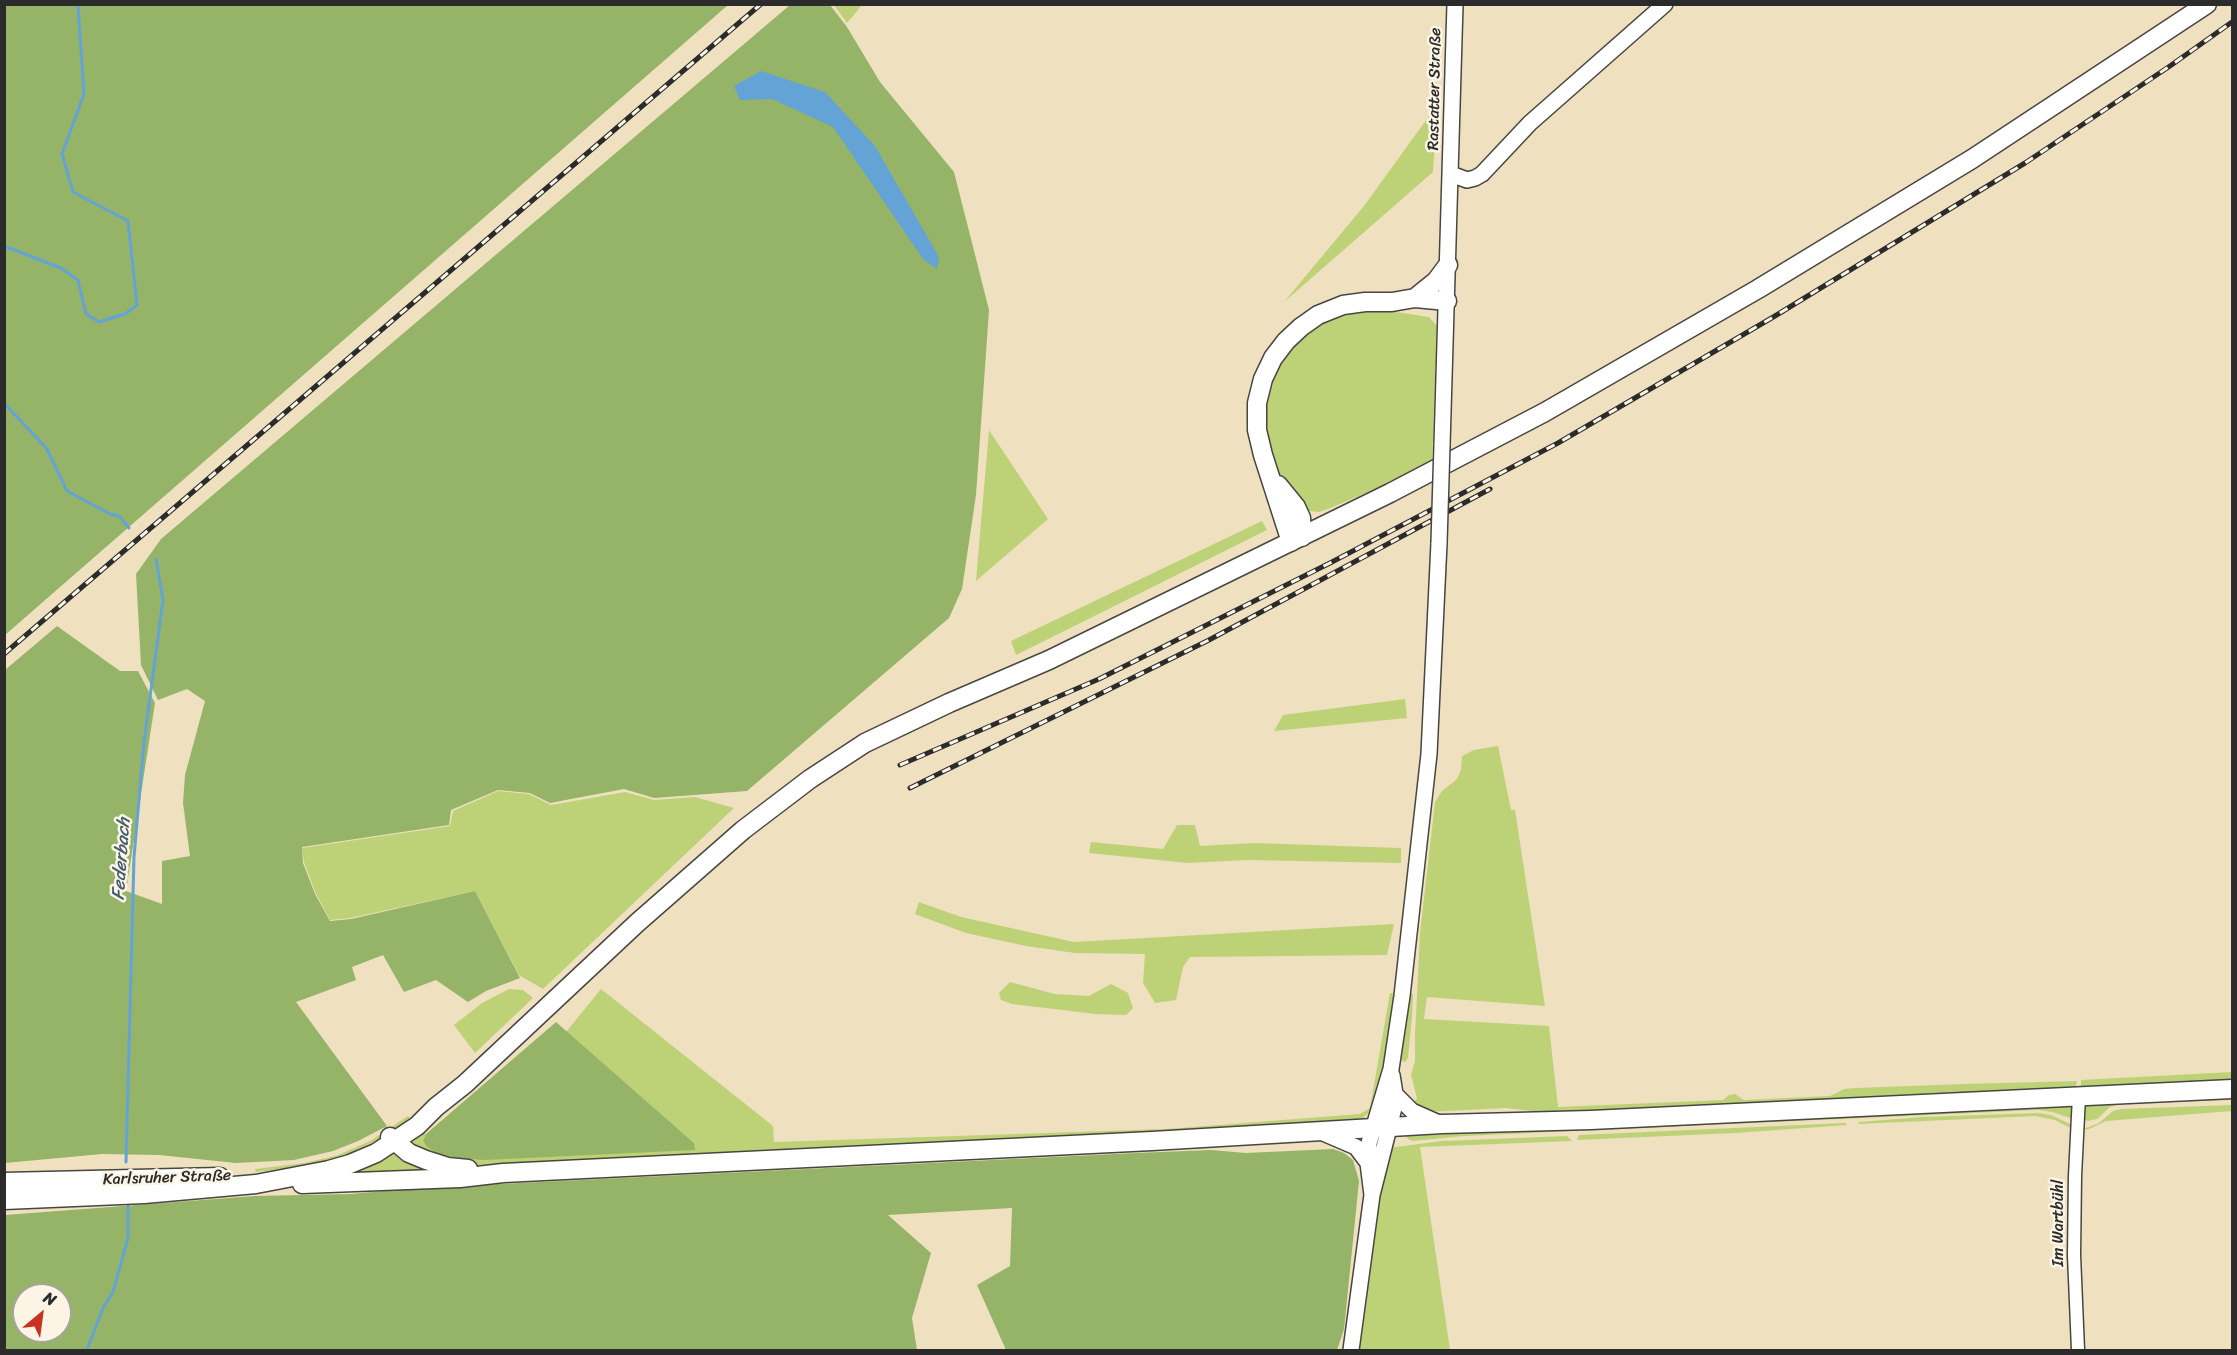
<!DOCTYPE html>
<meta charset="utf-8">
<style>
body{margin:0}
#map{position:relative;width:2237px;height:1355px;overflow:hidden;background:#efe0c0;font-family:Sriracha,sans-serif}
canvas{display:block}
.frame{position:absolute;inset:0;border:6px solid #2b2b2b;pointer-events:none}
.north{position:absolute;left:12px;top:1283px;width:60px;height:60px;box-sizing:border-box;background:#fcf5e5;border:2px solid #a8a49b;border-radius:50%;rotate:29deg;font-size:16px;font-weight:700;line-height:24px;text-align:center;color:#2b2b2b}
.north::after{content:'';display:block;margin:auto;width:21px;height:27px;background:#c8321e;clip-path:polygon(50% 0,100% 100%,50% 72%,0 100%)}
</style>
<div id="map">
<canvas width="2237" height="1355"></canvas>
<div class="frame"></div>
<div class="north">N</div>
</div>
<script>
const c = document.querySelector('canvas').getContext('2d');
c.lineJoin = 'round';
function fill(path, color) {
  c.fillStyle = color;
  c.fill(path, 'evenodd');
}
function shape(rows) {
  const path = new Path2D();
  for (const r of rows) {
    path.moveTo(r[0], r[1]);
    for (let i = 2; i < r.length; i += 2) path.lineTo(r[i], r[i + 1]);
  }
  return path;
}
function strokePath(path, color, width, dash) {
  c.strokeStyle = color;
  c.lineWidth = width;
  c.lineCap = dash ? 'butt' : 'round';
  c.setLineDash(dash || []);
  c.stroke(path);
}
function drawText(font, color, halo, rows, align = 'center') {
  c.font = font + ' Sriracha,sans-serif';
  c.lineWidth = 5;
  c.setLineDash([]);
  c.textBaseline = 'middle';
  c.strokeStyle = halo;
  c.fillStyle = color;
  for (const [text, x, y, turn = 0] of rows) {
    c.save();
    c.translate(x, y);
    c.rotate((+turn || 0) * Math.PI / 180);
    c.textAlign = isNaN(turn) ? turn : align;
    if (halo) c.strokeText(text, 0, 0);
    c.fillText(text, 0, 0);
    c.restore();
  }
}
fill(shape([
 [834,5,862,5,847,23],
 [1437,105,1433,172,1284,302,1364,206],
 [1383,310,1429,317,1437,326,1432,465,1328,509,1319,512,1309,511,1300,507,1282,487,1260,417,1278,360,1307,329,1341,314],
 [989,430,1048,519,976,581],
 [1262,521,1267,530,1016,655,1011,641],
 [1405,699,1407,718,1274,731,1283,715],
 [1498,746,1511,810,1515,810,1545,1006,1427,997,1424,1019,1549,1026,1558,1107,1723,1100,1729,1095,1735,1094,1744,1100,1830,1096,1844,1089,1856,1088,1964,1084,2077,1081,2075,1090,1616,1112,1550,1113,1506,1108,1426,1112,1412,1106,1417,1098,1411,1075,1415,1061,1415,1035,1420,933,1435,802,1442,791,1457,779,1461,770,1462,756,1474,750],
 [498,791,529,794,551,805,625,792,654,800,695,797,734,808,543,989,519,975,475,891,350,918,330,920,316,894,304,862,302,848,450,826,453,811],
 [1177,825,1195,825,1200,846,1254,843,1401,848,1401,863,1247,860,1188,863,1089,853,1091,842,1163,849],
 [919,902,961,917,1074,942,1394,924,1387,955,1190,957,1183,967,1176,1000,1155,1003,1143,983,1145,954,1075,953,1026,946,966,933,915,914],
 [1010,982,1055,994,1089,996,1111,984,1128,993,1133,1008,1126,1015,1096,1014,1012,1004,1001,1000,999,993],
 [509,989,523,990,533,998,475,1053,454,1025,482,1003],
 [601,989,773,1126,774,1142,1167,1129,1360,1114,1370,1108,1390,993,1397,993,1381,1081,1373,1109,1363,1118,1354,1120,811,1152,761,1150,696,1157,481,1167,459,1166,436,1161,407,1141,421,1130,426,1134,423,1141,427,1147,435,1152,694,1143,566,1032],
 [1406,994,1413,994,1412,1017,1408,1058,1405,1062,1402,1061,1400,1052],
 [2232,1072,2232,1082,2083,1090,2081,1087,2081,1080],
 [2232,1095,2232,1100,2120,1104,2110,1107,2097,1119,2088,1121,2083,1119,2084,1108,2090,1103],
 [2068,1104,2074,1109,2073,1119,2052,1112,2038,1110,1464,1136,1413,1141,1408,1139,1406,1136],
 [2232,1105,2232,1111,2106,1121,2089,1129,2081,1130,2099,1123,2113,1111,2121,1109],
 [2038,1113,2051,1115,2070,1124,2074,1130,2055,1120,2035,1116,1858,1124,1859,1122,1923,1117],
 [408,1116,411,1119,387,1135,349,1154,305,1166,256,1172,255,1169,305,1163,338,1155,370,1141],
 [1845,1123,1847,1125,1735,1133,1577,1140,1579,1135],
 [1567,1136,1572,1141,1420,1147,1450,1350,1354,1350,1388,1148,1442,1141],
 [393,1152,397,1153,447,1171,349,1174]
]), '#bdd276');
fill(shape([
 [5,4,728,4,728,5,5,635],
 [790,5,830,5,847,27,880,82,954,172,989,310,976,495,962,589,949,618,747,791,654,798,624,789,550,803,530,793,498,790,451,810,449,825,302,847,303,863,315,894,330,921,351,919,475,891,520,978,486,991,468,1002,436,980,404,992,383,955,352,967,356,980,296,1002,387,1126,358,1141,333,1151,294,1160,236,1163,159,1155,102,1154,5,1163,5,670,57,626,120,671,138,671,155,703,126,891,162,904,162,861,190,856,183,803,185,775,205,701,187,689,158,700,141,665,136,574,161,539],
 [556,1022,694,1143,695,1150,485,1160,457,1158,435,1152,427,1147,423,1141,426,1134],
 [1333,1149,1344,1153,1353,1160,1359,1181,1344,1329,1337,1350,1006,1350,977,1285,1010,1266,1012,1208,888,1215,931,1253,912,1318,917,1350,5,1350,5,1215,255,1196,351,1194,416,1188,1136,1153,1211,1150,1246,1153],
 [24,1295,60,1295,60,1331,24,1331]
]), '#96b467');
fill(shape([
 [761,71,825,92,875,146,939,257,937,269,923,259,833,127,772,99,740,100,734,86]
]), '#63a3d6');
strokePath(shape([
 [4,246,61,268,78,280,86,314,99,322,125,314,137,305,128,221,73,192,62,154,84,94,78,4],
 [4,403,47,449,67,491,110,514,119,516,129,528],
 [126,1162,134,857,144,742,163,600,156,559],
 [87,1350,103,1308,113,1292,128,1238,128,1201]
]), '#63a3d6', 3);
const minor = shape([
 [2078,1350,2074,1255,2075,1176,2079,1096]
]);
const tertiary = shape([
 [1451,174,1467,180,1475,178,1482,174,1530,123,1665,4],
 [1442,445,1455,4],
 [1395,1094,1412,1111,1439,1123],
 [1321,1132,1356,1147,1368,1163],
 [1372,1195,1368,1163,1369,1143,1391,1069,1402,996,1429,754,1439,543],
 [1351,1350,1372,1195,1394,1108,1395,1094,1392,1075]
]);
const primary = shape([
 [1415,298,1436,281,1448,265],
 [1278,485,1296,507,1301,518,1302,537],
 [1291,542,1263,455,1257,430,1257,403,1263,379,1273,358,1286,341,1301,327,1318,315,1343,305,1365,302,1392,302,1415,298,1447,301],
 [390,1137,409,1153,426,1160,448,1167,468,1169],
 [4,1182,220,1177],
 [302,1184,460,1178,503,1173,1152,1141,1442,1124,1591,1120,2232,1089],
 [4,1200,144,1194,256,1184,329,1170,350,1164,376,1153,417,1126,436,1107,465,1084,637,923,743,830,810,779,865,743,949,703,1049,660,1390,493,1545,412,1758,289,1972,159,2207,4]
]);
strokePath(minor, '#484641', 15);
strokePath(tertiary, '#484641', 18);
strokePath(primary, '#484641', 21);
strokePath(minor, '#fff', 12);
strokePath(tertiary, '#fff', 15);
strokePath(primary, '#fff', 18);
const rail = shape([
 [4,654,761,4],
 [900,765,1099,679,1330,563,1558,443,1775,316,2025,163,2170,66,2232,22],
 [910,788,1209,640,1490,489]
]);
strokePath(rail, '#2b2b2b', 5);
strokePath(rail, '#fcf5e5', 3, [9]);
const tertiaryBridge = shape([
 [1439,543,1442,445]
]);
strokePath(tertiaryBridge, '#484641', 18, []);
strokePath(tertiaryBridge, '#fff', 15);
drawText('16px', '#2b2b2b', '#fcf5e5', [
 ["Rastatter Straße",1435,89,-89],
 ["Karlsruher Straße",167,1178,-2],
 ["Im Wartbühl",2059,1223,-90]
]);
drawText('italic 18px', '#415b6f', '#fcf5e5', [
 ["Federbach",122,859,-86]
]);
</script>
